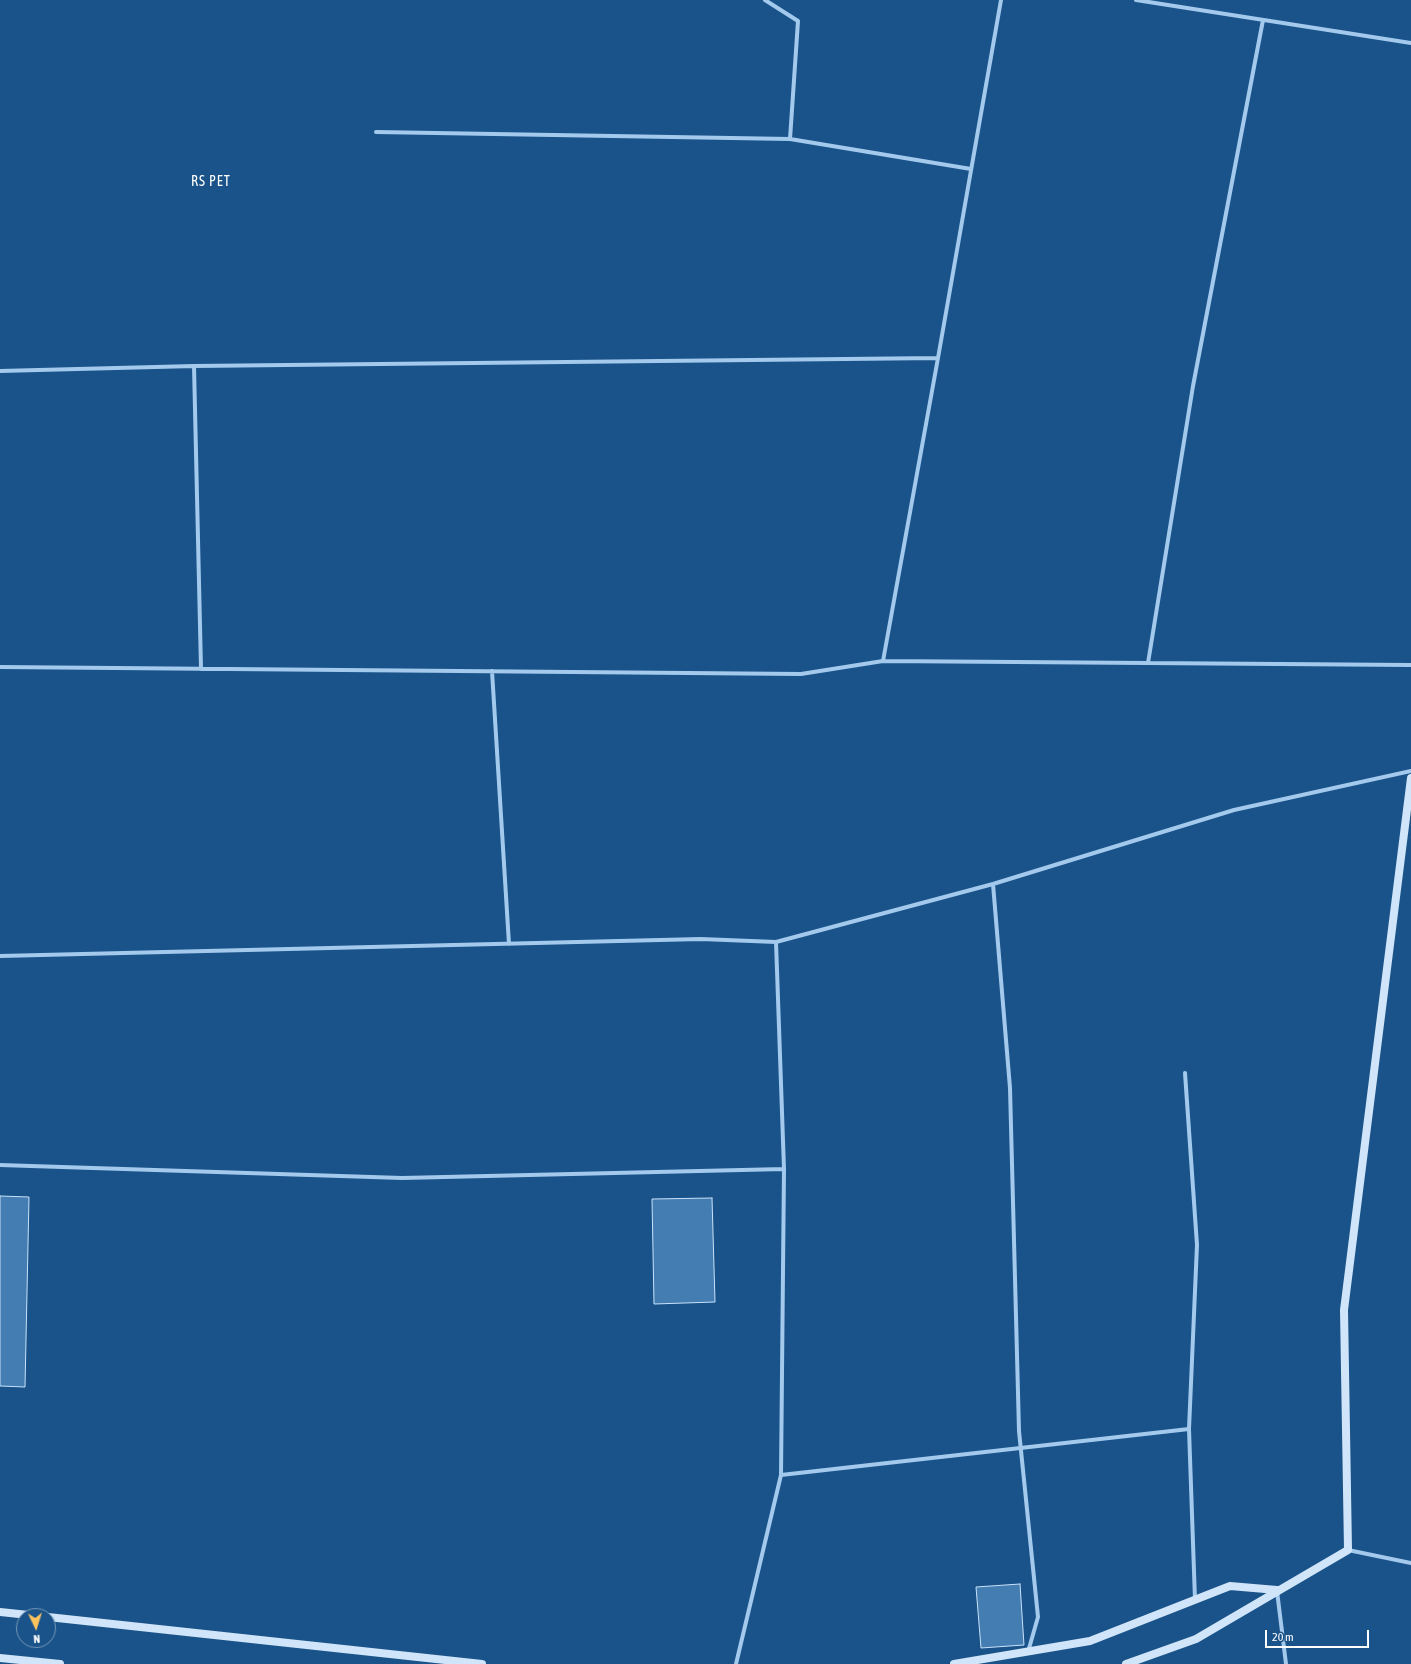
<!DOCTYPE html>
<style>
body{margin:0}
#map{position:relative;width:1411px;height:1664px;overflow:hidden;background:#1a5389;font-family:"Asap Condensed",sans-serif}
canvas{display:block}
.north{position:absolute;left:16px;top:1608px;width:40px;height:40px;box-sizing:border-box;background:#1a5389;border:1px solid #7698b8;border-radius:50%;rotate:176deg;font-size:11px;font-weight:700;line-height:16px;text-align:center;color:#fff}
.north::after{content:'';display:block;margin:auto;width:14px;height:18px;background:#fec45f;clip-path:polygon(50% 0,100% 100%,50% 72%,0 100%)}
.scale{position:absolute;left:1265px;top:1630px;width:104px;height:18px;box-sizing:border-box;border:2px solid #fff;border-top:0;padding-left:5px;font-size:12px;line-height:14px;white-space:nowrap;color:#fff;-webkit-text-stroke:3px #1a5389;paint-order:stroke}
</style>
<div id="map">
<canvas width="1411" height="1664"></canvas>
<div class="north">N</div>
<div class="scale">20 m</div>
</div>
<script>
const c = document.querySelector('canvas').getContext('2d');
c.lineJoin = 'round';
function fill(path, color) {
  c.fillStyle = color;
  c.fill(path, 'evenodd');
}
function shape(rows) {
  const path = new Path2D();
  for (const r of rows) {
    path.moveTo(r[0], r[1]);
    for (let i = 2; i < r.length; i += 2) path.lineTo(r[i], r[i + 1]);
  }
  return path;
}
function strokePath(path, color, width, dash) {
  c.strokeStyle = color;
  c.lineWidth = width;
  c.lineCap = dash ? 'butt' : 'round';
  c.setLineDash(dash || []);
  c.stroke(path);
}
function drawText(font, color, halo, rows, align = 'center') {
  c.font = font + ' "Asap Condensed",sans-serif';
  c.lineWidth = 4;
  c.setLineDash([]);
  c.textBaseline = 'middle';
  c.strokeStyle = halo;
  c.fillStyle = color;
  for (const [text, x, y, turn = 0] of rows) {
    c.save();
    c.translate(x, y);
    c.rotate((+turn || 0) * Math.PI / 180);
    c.textAlign = isNaN(turn) ? turn : align;
    if (halo) c.strokeText(text, 0, 0);
    c.fillText(text, 0, 0);
    c.restore();
  }
}
const building = shape([
 [0,1196,29,1197,25,1387,0,1386,0,1196],
 [712,1198,715,1302,654,1304,652,1199,712,1198],
 [1020,1584,1024,1645,981,1648,976,1587,1020,1584]
]);
fill(building, '#437db2');
strokePath(building, '#c9e2f9', 1);
strokePath(shape([
 [765,0,798,21,790,139,971,169],
 [1136,0,1411,43],
 [376,132,790,139],
 [194,366,201,669],
 [0,371,194,366,938,358],
 [883,661,938,358,1001,0],
 [1148,663,1193,386,1263,20],
 [0,667,801,674,883,661,1411,665],
 [492,671,509,944],
 [993,884,1010,1088,1019,1431,1038,1617,1028,1652],
 [0,956,701,939,776,942,993,884,1234,810,1411,771],
 [1185,1073,1197,1245,1189,1429,1195,1600],
 [0,1165,402,1178,784,1169],
 [781,1475,1189,1429],
 [1348,1550,1411,1563],
 [1277,1591,1286,1664],
 [736,1664,781,1475,784,1169,776,942]
]), '#a3caed', 4);
strokePath(shape([
 [0,1612,38,1616],
 [48,1617,482,1664],
 [0,1658,60,1664],
 [954,1664,1090,1641,1230,1586,1277,1590],
 [1126,1664,1196,1639,1348,1550,1344,1310,1411,778]
]), '#d0e5f9', 8);
c.letterSpacing = '1px';
drawText('14px', '#fff', '#1a5389', [
 ["RS PET",211,182]
]);
c.letterSpacing = '0px';
</script>
